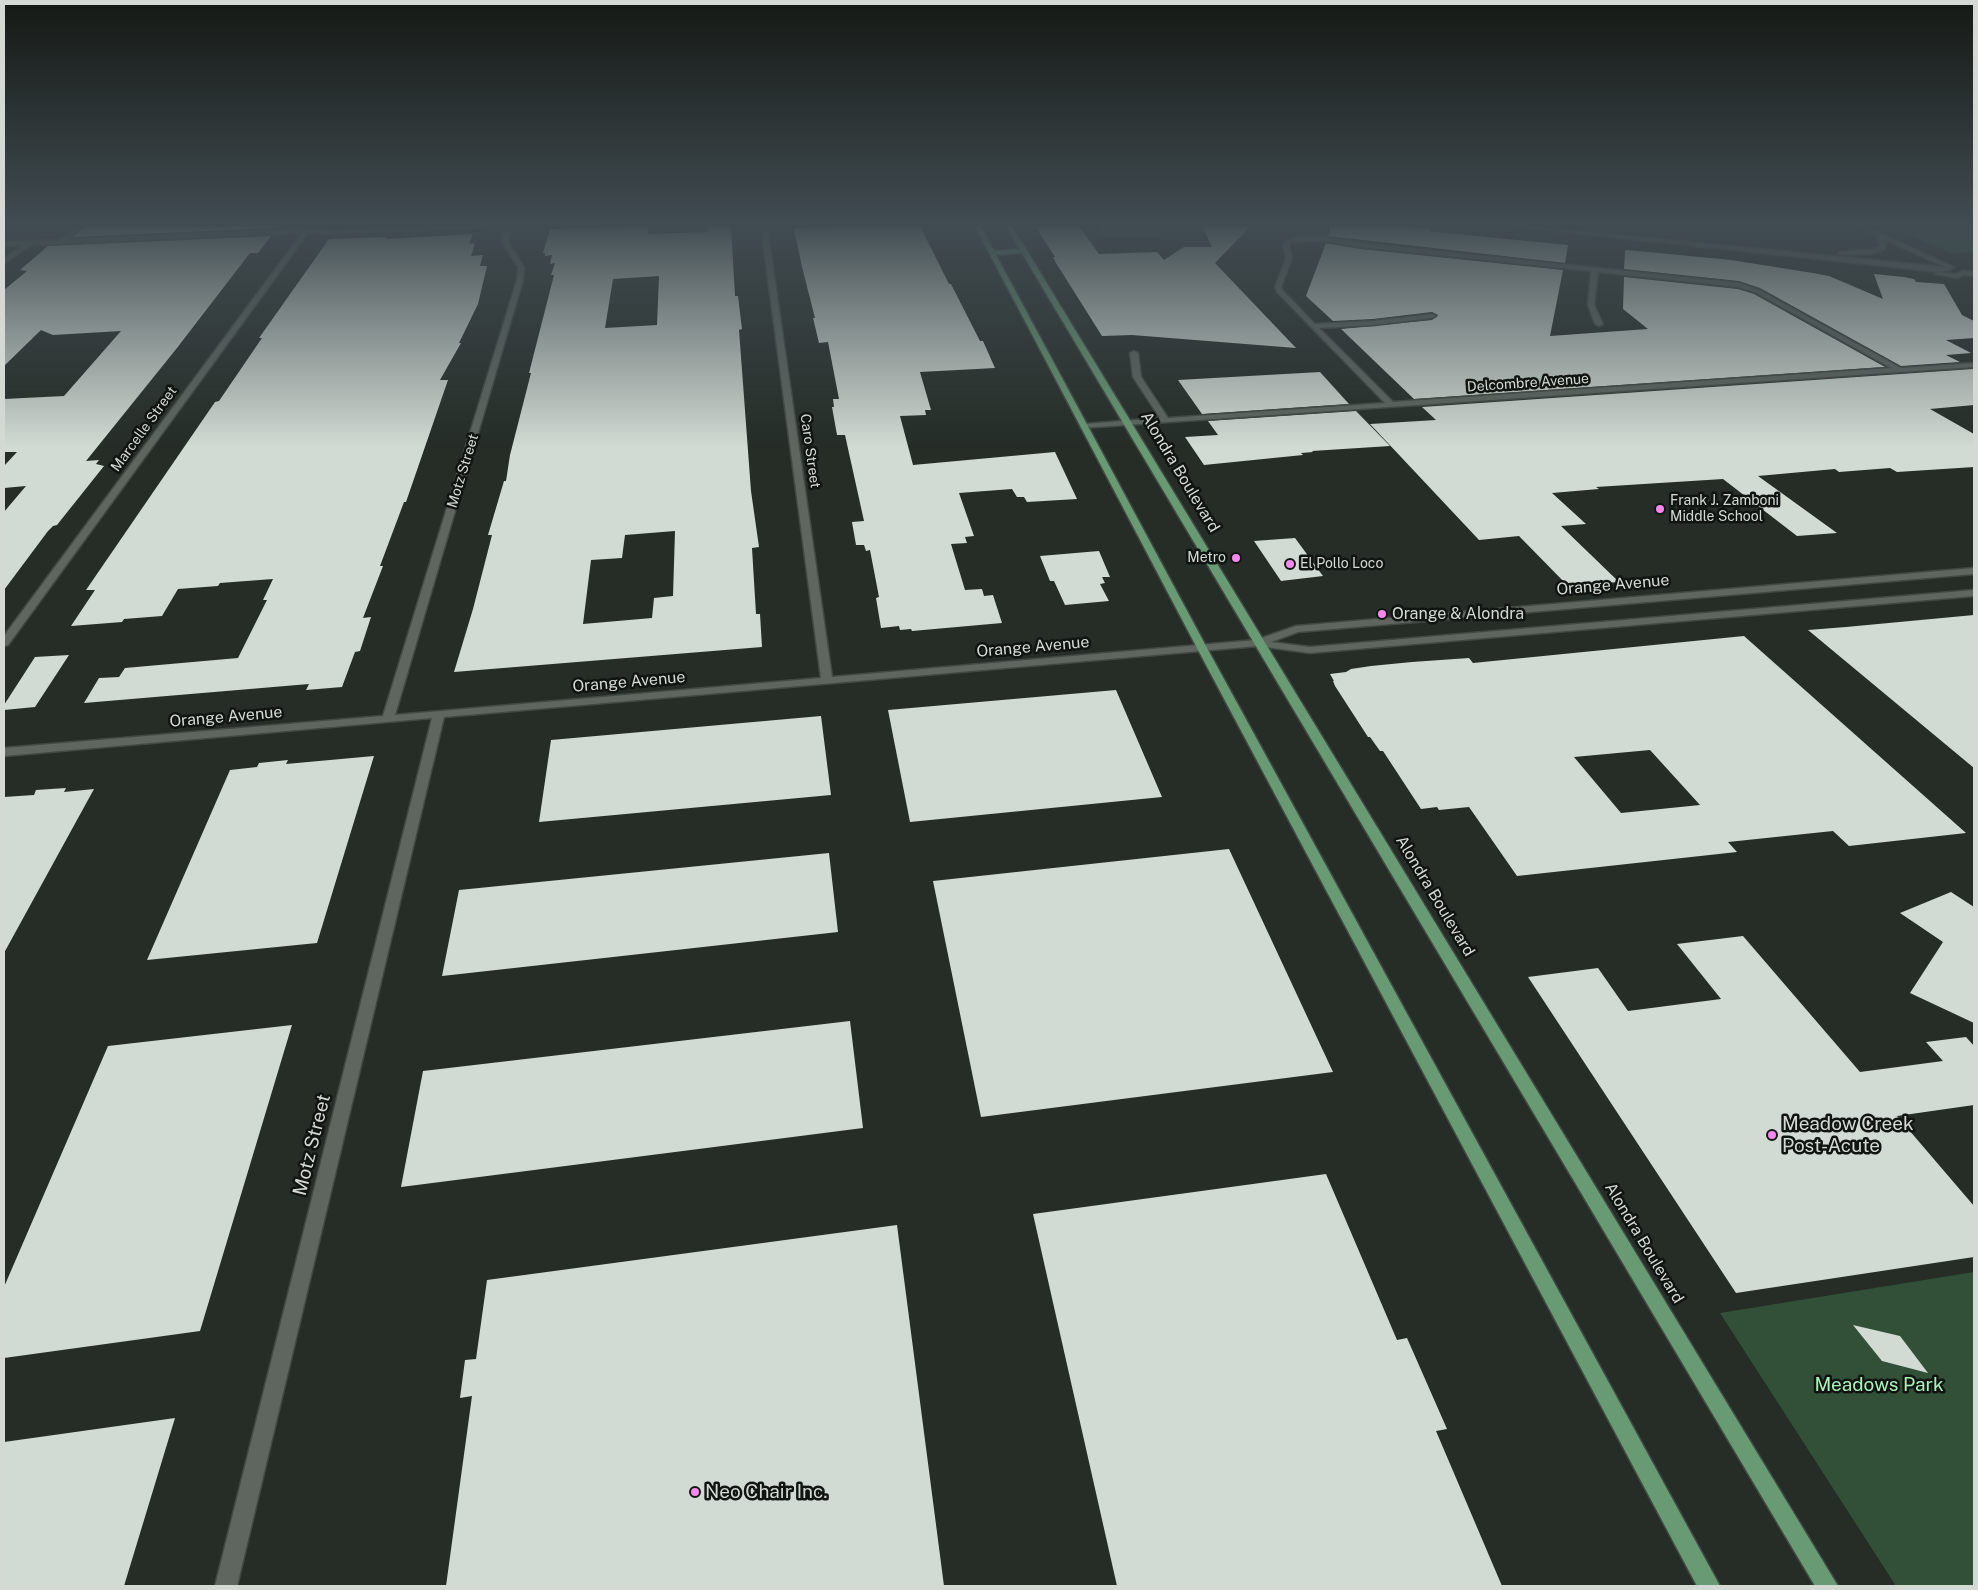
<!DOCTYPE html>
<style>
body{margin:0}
#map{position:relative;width:1978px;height:1590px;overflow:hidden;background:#262d27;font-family:"Public Sans",sans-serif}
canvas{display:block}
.frame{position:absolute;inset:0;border:5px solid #d4d9d4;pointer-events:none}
</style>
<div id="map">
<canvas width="1978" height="1590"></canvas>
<div class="frame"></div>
</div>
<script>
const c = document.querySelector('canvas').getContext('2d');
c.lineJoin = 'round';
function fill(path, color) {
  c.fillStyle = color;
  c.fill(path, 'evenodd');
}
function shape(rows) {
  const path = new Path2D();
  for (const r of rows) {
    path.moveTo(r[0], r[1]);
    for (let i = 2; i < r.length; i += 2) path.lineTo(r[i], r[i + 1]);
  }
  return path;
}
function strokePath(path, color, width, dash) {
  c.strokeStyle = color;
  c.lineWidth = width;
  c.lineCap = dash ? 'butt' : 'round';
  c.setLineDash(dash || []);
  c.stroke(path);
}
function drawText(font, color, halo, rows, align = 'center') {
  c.font = font + ' "Public Sans",sans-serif';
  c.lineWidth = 5;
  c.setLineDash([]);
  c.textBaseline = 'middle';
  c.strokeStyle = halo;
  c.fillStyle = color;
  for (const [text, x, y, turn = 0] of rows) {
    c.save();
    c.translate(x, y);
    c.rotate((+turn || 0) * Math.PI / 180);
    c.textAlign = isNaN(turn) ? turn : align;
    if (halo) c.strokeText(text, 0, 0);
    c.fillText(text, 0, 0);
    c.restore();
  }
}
fill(shape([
 [1096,226,1151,226,1161,237,1106,239],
 [1889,226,1974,226,1974,252,1951,253],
 [1974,1272,1974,1586,1896,1586,1720,1313]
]), '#325038');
fill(shape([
 [118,226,279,226,278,228,73,237,84,227],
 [647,226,649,234,708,232,707,226,731,226,735,296,738,296,742,329,739,330,751,491,759,547,752,548,756,614,760,614,762,647,454,672,473,609,492,535,488,535,504,481,506,481,510,455,531,373,529,373,554,275,551,275,555,263,550,264,552,255,545,256,545,253,543,253,550,229],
 [659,276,657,325,605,328,613,279],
 [675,531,673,596,654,598,652,618,583,624,591,560,622,558,625,535],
 [856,226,920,226,949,284,951,284,980,341,983,341,995,368,920,372,931,410,925,410,926,415,900,416,913,465,1055,452,1077,499,1027,502,1024,497,1017,497,1012,489,959,493,974,536,965,537,967,543,951,544,965,590,982,589,984,596,993,595,1002,623,912,631,911,629,900,630,899,626,881,628,876,598,879,597,870,550,866,551,864,545,856,545,852,522,864,521,845,435,837,435,832,407,834,407,833,399,839,399,828,342,819,343,813,318,815,318,802,267,794,228],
 [1035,226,1079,226,1099,254,1157,252,1164,260,1184,247,1212,247,1202,226,1251,226,1215,263,1296,348,1132,335,1102,336,1056,263,1053,257,1055,257],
 [1331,226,1404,226,1430,229,1429,231,1437,232,1568,245,1565,263,1328,236],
 [473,234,469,244,474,243,474,246,475,245,471,256,483,255,480,266,487,266,478,304,459,343,461,343,440,380,448,380,406,502,404,502,380,566,383,566,363,618,371,617,360,651,355,652,342,687,306,690,309,684,84,703,99,678,119,677,125,668,238,658,267,600,263,600,273,579,220,583,218,586,178,589,162,616,124,619,122,622,71,626,95,590,86,590,215,402,219,401,262,338,259,338,329,239,387,237,385,239],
 [271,236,258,253,250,253,177,348,86,461,99,460,96,464,104,466,57,525,53,526,48,531,4,590,4,512,26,486,4,488,4,466,17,452,4,452,4,399,64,396,121,331,53,335,41,330,4,366,4,290,27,271,20,270,48,246],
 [1326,243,1361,249,1563,270,1550,336,1648,329,1623,309,1624,277,1738,289,1754,294,1885,367,1414,399,1341,329,1432,320,1438,315,1432,312,1373,319,1333,321,1306,296],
 [1627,250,1731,260,1813,273,1829,276,1883,299,1874,274,1904,277,1914,279,1916,282,1944,284,1962,315,1974,321,1974,338,1946,340,1971,353,1946,355,1960,362,1901,366,1760,288,1739,281,1624,269,1625,251],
 [1973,369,1974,405,1930,409,1974,434,1974,467,1897,472,1890,468,1839,472,1835,469,1758,476,1837,533,1797,536,1723,479,1596,487,1599,489,1552,493,1586,524,1561,526,1619,582,1568,586,1519,536,1479,540,1370,424,1436,420,1422,407],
 [1320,372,1349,404,1202,414,1178,380],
 [1356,411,1390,446,1312,451,1313,452,1301,453,1303,455,1204,465,1185,437,1218,435,1208,421],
 [1295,538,1323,576,1281,581,1254,541],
 [1099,551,1110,577,1102,577,1105,583,1100,584,1109,601,1065,605,1054,581,1050,581,1040,556],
 [1974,615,1974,768,1808,630,1846,627],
 [1744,636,1966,833,1849,846,1833,831,1728,842,1737,852,1517,876,1469,807,1439,810,1437,807,1421,809,1383,751,1380,751,1370,737,1368,737,1335,686,1333,681,1334,681,1330,674,1346,672,1351,669,1371,666,1412,662,1469,658,1473,663],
 [1650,750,1700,805,1621,813,1574,757],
 [69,655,35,707,4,710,4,705,35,657],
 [1116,690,1162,797,910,822,888,710],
 [821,716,831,795,539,822,551,740],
 [374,756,317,943,147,960,230,770,257,767,259,763,288,760,286,764],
 [66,788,64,792,94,789,4,953,4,797,34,795,36,790],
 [1229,849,1333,1072,981,1117,933,881],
 [829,853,838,932,442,976,459,890],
 [1951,892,1974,907,1974,1023,1910,993,1943,942,1900,913],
 [1743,936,1860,1072,1943,1061,1926,1042,1966,1037,1974,1046,1974,1105,1897,1116,1974,1206,1974,1257,1736,1293,1528,977,1598,968,1628,1011,1721,999,1677,944],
 [850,1021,863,1128,401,1187,423,1071],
 [292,1025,200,1331,4,1358,4,1287,108,1046],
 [1326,1174,1397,1340,1407,1338,1447,1429,1436,1431,1502,1586,1117,1586,1033,1214],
 [897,1225,944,1586,446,1586,472,1396,460,1398,465,1360,476,1359,487,1280],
 [1853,1325,1900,1336,1928,1373,1882,1361],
 [175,1418,124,1586,4,1586,4,1442]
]), '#d2dbd3');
const minor = shape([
 [77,226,83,226,68,239,291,229,337,230,487,226,484,228,337,234,308,233,8,645,4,646,4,636,302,233,30,245,4,264,4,259,22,245,4,246,4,242,60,240,77,226],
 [505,226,511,226,508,242,524,267,523,280,395,715,821,678,761,226,767,226,832,677,1256,640,1296,626,1974,568,1974,574,1298,632,1271,642,1310,647,1974,590,1974,596,1310,653,1258,646,444,717,237,1586,215,1586,432,718,4,756,4,748,383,716,517,280,518,267,502,242,505,226],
 [1508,226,1526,226,1945,267,1883,239,1886,244,1885,249,1871,254,1839,254,1838,253,1841,251,1870,250,1880,247,1876,235,1857,226,1864,226,1954,267,1950,270,1939,272,1508,226],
 [1316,236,1361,243,1739,283,1759,290,1901,368,1974,363,1974,367,1081,428,1080,426,1084,424,1160,418,1133,377,1130,353,1134,351,1138,353,1141,377,1168,418,1385,403,1277,292,1275,287,1286,258,1283,246,1286,241,1297,237,1316,236],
 [1316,240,1361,247,1591,271,1588,305,1595,324,1599,326,1603,324,1594,305,1598,272,1738,287,1755,292,1891,368,1393,402,1319,328,1373,325,1432,318,1436,316,1432,314,1373,321,1315,324,1283,291,1281,287,1292,258,1289,246,1290,243,1316,240],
 [1963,271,1974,272,1974,276,1964,275,1957,278,1935,274,1938,272,1956,274,1963,271]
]);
const major = shape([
 [975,226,981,226,994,251,1020,249,1006,226,1012,226,1838,1586,1815,1586,1022,253,996,255,1207,648,1720,1586,1697,1586,1197,648,975,226]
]);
strokePath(minor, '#424943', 3);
strokePath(major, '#424943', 3);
fill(minor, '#5e665f');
fill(major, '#689a73');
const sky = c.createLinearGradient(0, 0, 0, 448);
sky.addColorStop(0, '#151915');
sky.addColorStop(0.5, '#414c52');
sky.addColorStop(1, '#414c5200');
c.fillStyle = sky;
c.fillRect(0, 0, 1978, 448);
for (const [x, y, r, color] of [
 [1660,509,5,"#f688ed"],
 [1236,558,5,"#f688ed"],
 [1290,564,5,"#f688ed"],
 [1382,614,5,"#f688ed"],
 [1772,1135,5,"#f688ed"],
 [695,1492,5,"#f688ed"]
]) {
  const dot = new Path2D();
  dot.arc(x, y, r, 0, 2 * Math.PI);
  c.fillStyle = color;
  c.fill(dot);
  strokePath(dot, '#111512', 2);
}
drawText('14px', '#d4d9d4', '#111512', [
 ["Delcombre Avenue",1528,383,-4],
 ["Marcelle Street",144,429,-54],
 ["Caro Street",810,451,82],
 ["Motz Street",463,471,-73]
]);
drawText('14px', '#d4d9d4', '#111512', [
 ["Frank J. Zamboni",1670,501],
 ["Middle School",1670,517],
 ["Metro",1226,558,"right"],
 ["El Pollo Loco",1300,564]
], 'left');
drawText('16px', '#d4d9d4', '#111512', [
 ["Alondra Boulevard",1180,472,59],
 ["Orange Avenue",1613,585,-5],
 ["Orange Avenue",1033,647,-5],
 ["Orange Avenue",629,682,-5],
 ["Orange Avenue",226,717,-5],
 ["Alondra Boulevard",1435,896,59],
 ["Alondra Boulevard",1644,1243,59]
]);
drawText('16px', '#d4d9d4', '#111512', [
 ["Orange & Alondra",1392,614]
], 'left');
drawText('19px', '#d4d9d4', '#111512', [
 ["Meadow Creek",1782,1124],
 ["Post-Acute",1782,1146],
 ["Neo Chair Inc.",705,1492]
], 'left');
drawText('19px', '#d4d9d4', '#111512', [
 ["Motz Street",312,1145,-76]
]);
drawText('19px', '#aaf0b9', '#111512', [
 ["Meadows Park",1879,1385]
]);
</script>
